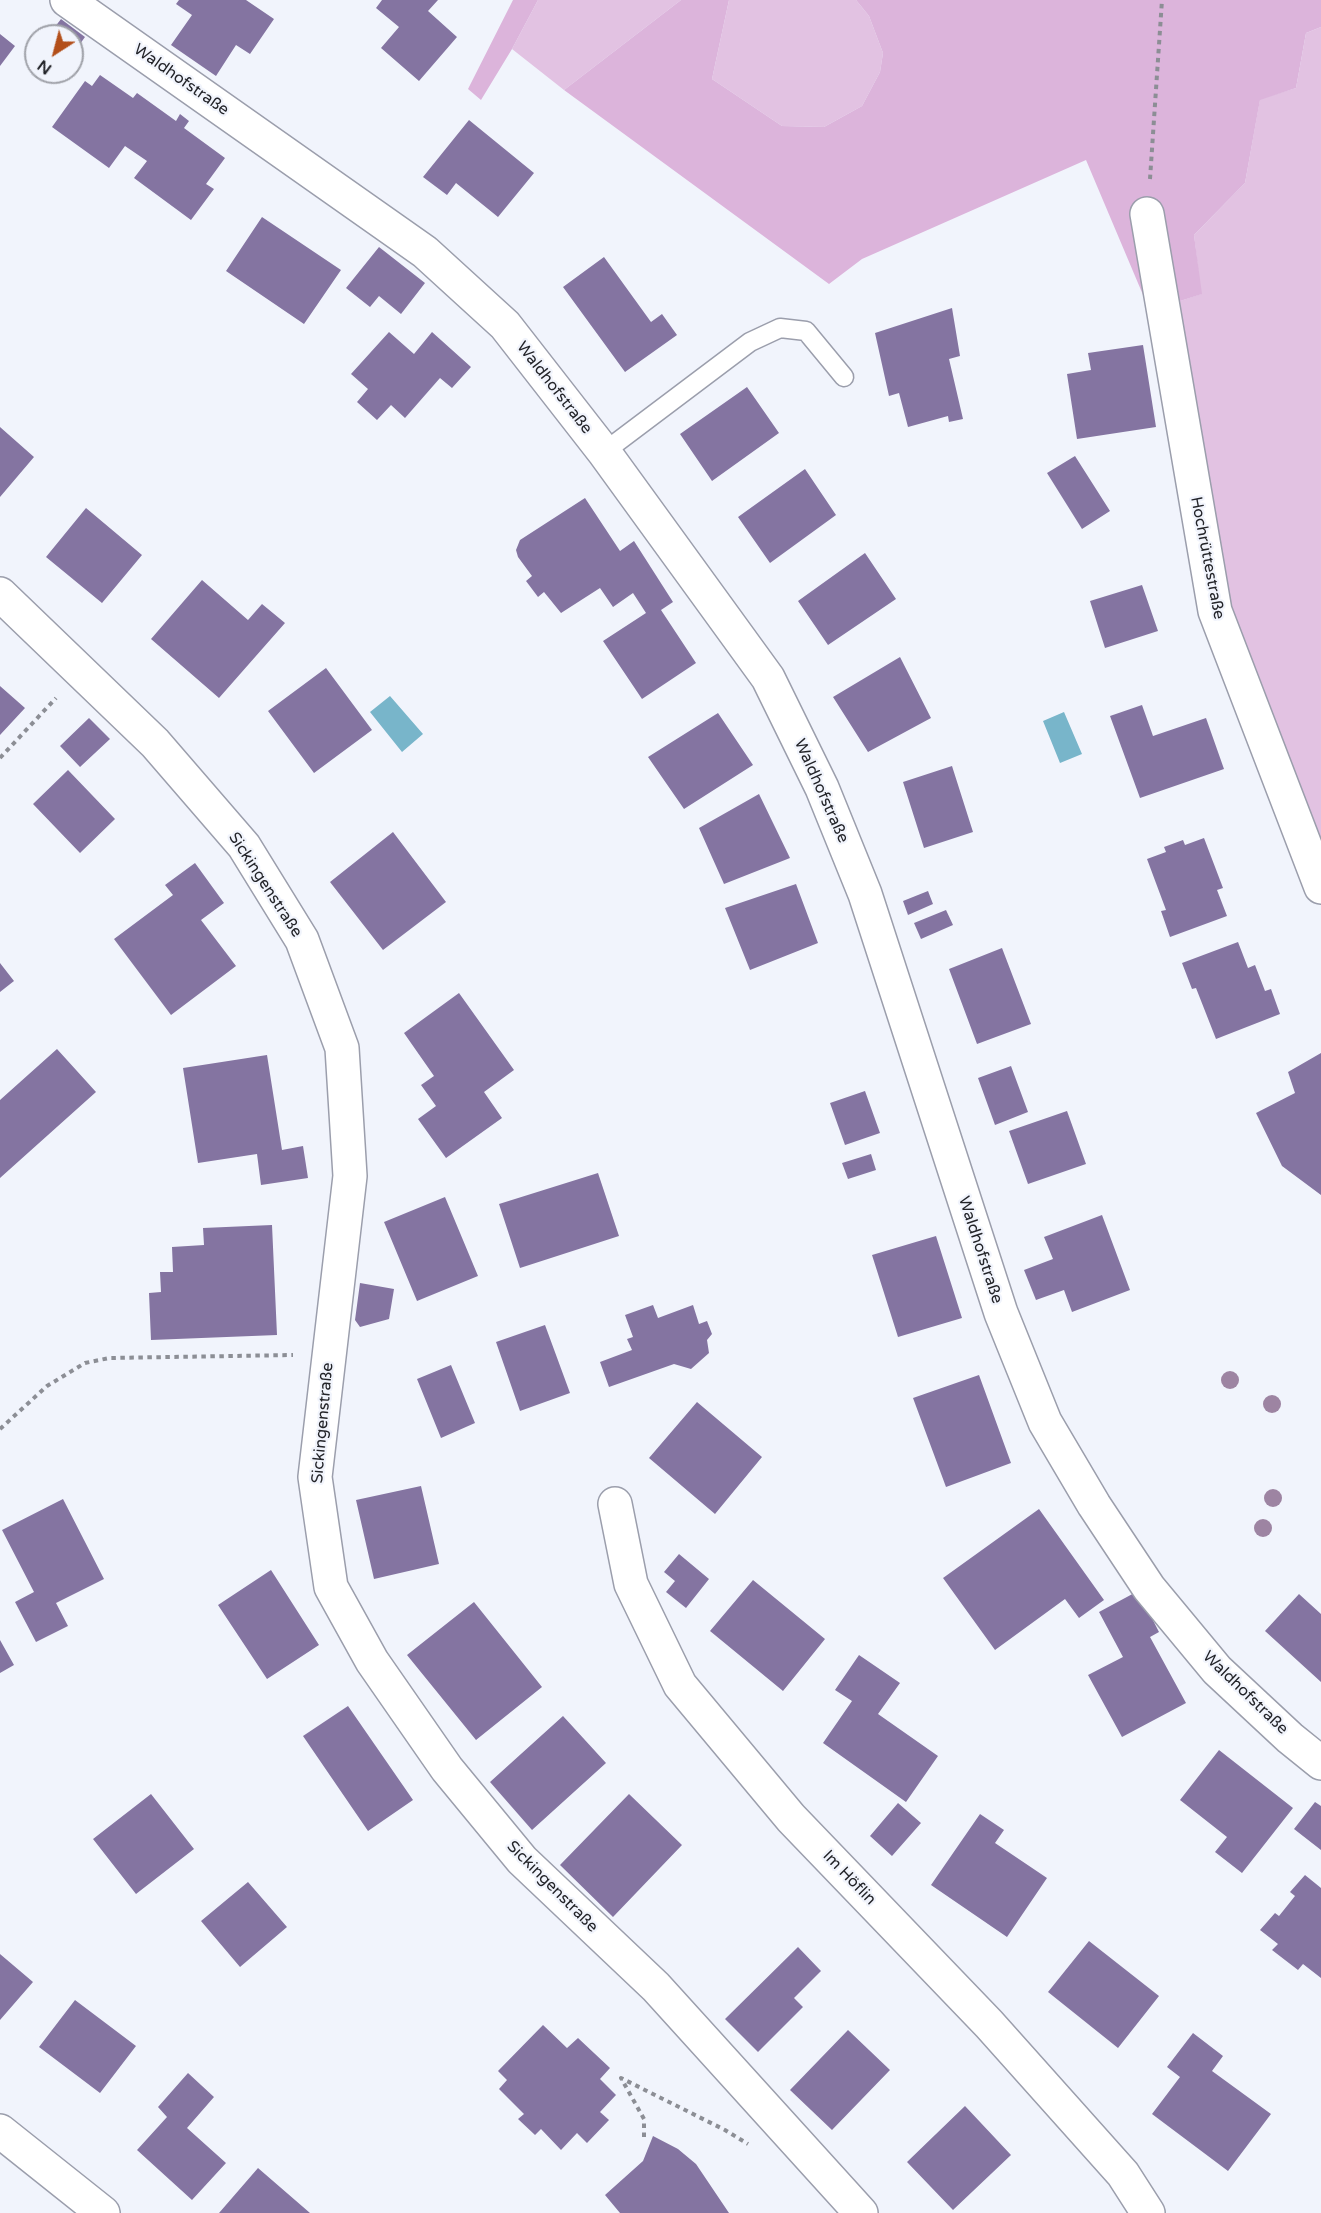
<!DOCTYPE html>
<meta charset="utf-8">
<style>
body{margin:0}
#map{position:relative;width:1321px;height:2213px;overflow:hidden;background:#f1f4fc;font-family:"Varela Round",sans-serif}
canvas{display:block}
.north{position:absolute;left:24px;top:24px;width:60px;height:60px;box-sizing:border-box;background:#f1f4fc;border:2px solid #9fa1a8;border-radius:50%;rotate:216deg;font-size:16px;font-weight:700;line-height:24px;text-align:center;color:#232429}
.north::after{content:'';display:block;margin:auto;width:21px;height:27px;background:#b34f1a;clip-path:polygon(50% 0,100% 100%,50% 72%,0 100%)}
</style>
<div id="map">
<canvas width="1321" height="2213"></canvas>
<div class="north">N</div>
</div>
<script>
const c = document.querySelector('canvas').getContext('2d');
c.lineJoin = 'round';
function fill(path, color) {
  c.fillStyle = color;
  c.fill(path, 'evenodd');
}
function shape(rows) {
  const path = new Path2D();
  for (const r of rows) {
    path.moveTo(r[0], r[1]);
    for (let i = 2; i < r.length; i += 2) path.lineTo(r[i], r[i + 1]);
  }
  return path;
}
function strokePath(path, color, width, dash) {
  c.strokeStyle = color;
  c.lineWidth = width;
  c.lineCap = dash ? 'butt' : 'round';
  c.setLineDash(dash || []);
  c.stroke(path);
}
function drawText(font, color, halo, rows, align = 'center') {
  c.font = font + ' "Varela Round",sans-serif';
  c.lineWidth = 4.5;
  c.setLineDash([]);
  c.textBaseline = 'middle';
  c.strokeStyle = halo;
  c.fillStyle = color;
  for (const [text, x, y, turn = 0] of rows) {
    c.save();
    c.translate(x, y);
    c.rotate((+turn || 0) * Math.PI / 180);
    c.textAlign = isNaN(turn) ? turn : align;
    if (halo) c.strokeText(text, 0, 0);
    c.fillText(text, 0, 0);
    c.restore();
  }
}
fill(shape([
 [538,0,681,0,564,90,512,49],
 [729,0,856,0,869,16,883,53,880,72,862,106,824,127,782,126,712,79],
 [1321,27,1321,860,1217,595,1174,303,1201,294,1194,235,1245,183,1260,99,1296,88,1306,33]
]), '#e2c2e2');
fill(shape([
 [513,0,538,0,512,49,481,100,468,89],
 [681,0,729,0,712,79,782,126,824,127,862,106,880,72,883,53,869,16,856,0,1321,0,1321,27,1306,33,1296,88,1260,100,1245,183,1194,235,1202,294,1174,303,1146,302,1086,160,862,259,829,284,564,90]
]), '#dcb4db');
fill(shape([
 [390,696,423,734,402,752,370,712],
 [1064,712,1082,754,1060,763,1043,721]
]), '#78b5ca');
fill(shape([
 [179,0,246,0,274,19,250,54,236,45,216,76,171,45,192,15,176,4],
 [382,0,438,0,428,11,457,37,419,81,381,48,399,27,376,8],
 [61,19,85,37,72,55,72,36,48,36],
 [0,34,15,46,0,66],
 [100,75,133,98,137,93,176,121,180,114,189,121,184,128,225,158,206,184,214,189,191,220,134,178,147,161,125,146,109,168,52,127,85,81,92,86],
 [469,120,534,173,498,217,456,183,447,195,423,177],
 [262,217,341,270,304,324,226,271],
 [379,247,425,283,401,314,379,296,370,307,346,288],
 [604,257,651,322,662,314,677,335,625,372,563,287],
 [952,308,960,356,949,359,963,419,949,422,948,416,908,427,899,393,889,396,875,333],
 [389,332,414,354,432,332,471,367,452,388,440,378,405,418,391,405,377,420,357,402,368,389,351,374],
 [1143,345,1156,427,1077,439,1067,374,1091,370,1088,353],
 [747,387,779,433,712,481,680,434],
 [0,427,34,457,0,497],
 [1075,456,1110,511,1082,529,1047,473],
 [805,469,836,515,770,563,738,517],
 [585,498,620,551,634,541,673,602,661,610,696,663,642,699,603,641,646,613,633,593,613,607,600,588,561,613,544,592,538,597,526,581,532,576,518,557,516,550,520,540],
 [86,508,142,555,102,603,46,557],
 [865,553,896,599,828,645,798,601],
 [202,580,248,620,262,604,285,623,219,698,151,639],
 [1142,585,1158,631,1105,648,1090,601],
 [900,657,931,718,868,752,833,697],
 [326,668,372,730,314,773,268,711],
 [0,686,25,708,0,735],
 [1142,705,1153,736,1206,718,1224,769,1140,798,1110,716],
 [718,713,753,765,684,809,648,757],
 [89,718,110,739,80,767,60,746],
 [952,766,973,832,924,848,903,782],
 [68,770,115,819,80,853,33,804],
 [759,794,790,858,724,884,699,828],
 [393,832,446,902,383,950,330,882],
 [1204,838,1223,888,1217,890,1227,916,1170,937,1161,911,1166,910,1147,859,1166,852,1164,847,1183,840,1185,845],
 [195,863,224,903,201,920,236,966,171,1015,114,939,173,895,165,885],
 [796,884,818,943,750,970,725,908],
 [928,891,933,904,908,915,903,901],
 [946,910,953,925,921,939,914,923],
 [1238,942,1248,968,1255,965,1265,991,1271,989,1280,1014,1216,1039,1196,988,1192,989,1182,963],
 [1002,948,1031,1024,977,1044,949,969],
 [0,963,14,981,0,992],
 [459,993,514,1070,484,1092,502,1118,446,1158,418,1119,436,1106,421,1085,434,1076,404,1033],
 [57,1049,96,1092,0,1178,0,1100],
 [1321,1053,1321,1195,1282,1166,1256,1113,1295,1093,1288,1072],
 [267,1055,282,1150,303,1146,308,1178,261,1185,257,1154,198,1163,183,1068],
 [1011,1066,1028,1112,995,1125,978,1078],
 [865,1091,880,1133,845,1145,830,1103],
 [1067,1111,1086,1164,1028,1184,1009,1131],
 [871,1154,876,1170,848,1179,842,1163],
 [598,1173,619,1236,520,1268,499,1204],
 [445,1197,478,1276,417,1301,384,1222],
 [1102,1215,1130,1290,1072,1312,1064,1290,1036,1300,1024,1270,1053,1259,1044,1237],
 [272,1225,277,1335,151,1340,149,1293,161,1292,160,1272,173,1272,172,1247,204,1245,203,1228],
 [936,1236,962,1318,898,1337,872,1255],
 [360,1283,394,1289,389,1319,360,1327,355,1320],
 [653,1305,658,1318,693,1305,699,1324,707,1321,712,1334,707,1340,709,1353,691,1369,674,1364,609,1387,600,1362,632,1350,627,1339,633,1337,625,1315],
 [545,1325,570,1393,520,1411,496,1342],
 [451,1365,475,1423,441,1438,417,1379],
 [979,1375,1011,1463,946,1487,913,1398],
 [697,1402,762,1457,715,1514,649,1458],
 [421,1486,439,1564,374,1579,356,1500],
 [63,1499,104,1579,56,1603,68,1626,36,1642,15,1602,34,1592,2,1530],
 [1039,1509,1104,1600,1079,1618,1065,1599,995,1650,943,1578],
 [679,1554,709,1579,686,1608,666,1592,675,1581,664,1572],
 [271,1570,319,1645,267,1679,218,1605],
 [753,1580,825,1639,783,1691,710,1631],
 [1138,1591,1159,1632,1150,1637,1186,1703,1122,1737,1088,1675,1123,1657,1099,1612],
 [1299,1594,1321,1614,1321,1682,1265,1631],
 [474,1602,542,1687,476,1740,407,1655],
 [0,1640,14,1665,0,1673],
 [859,1655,900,1683,878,1714,938,1756,906,1802,823,1743,852,1701,835,1690],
 [348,1706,413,1800,368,1831,303,1736],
 [563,1716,606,1763,532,1830,490,1782],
 [1219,1750,1293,1808,1242,1873,1215,1852,1227,1837,1180,1800],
 [151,1794,194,1849,136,1894,93,1839],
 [629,1794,682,1845,613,1917,560,1865],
 [1315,1802,1321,1806,1321,1850,1294,1829],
 [898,1803,921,1823,892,1856,870,1836],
 [980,1814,1004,1830,995,1843,1047,1878,1007,1937,931,1885],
 [1305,1875,1321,1888,1321,1978,1303,1964,1298,1970,1272,1950,1278,1944,1260,1930,1275,1913,1279,1916,1295,1896,1290,1892],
 [248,1882,287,1927,240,1967,201,1921],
 [1089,1941,1159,1996,1118,2048,1048,1992],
 [798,1947,821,1971,794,1998,803,2007,758,2052,725,2019],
 [0,1954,33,1982,0,2020],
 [75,2000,136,2046,100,2093,39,2047],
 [543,2025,567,2048,578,2038,610,2068,600,2079,616,2095,600,2112,609,2120,587,2143,577,2133,561,2150,541,2129,535,2135,518,2119,524,2114,499,2089,507,2080,498,2071],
 [848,2030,890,2070,832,2130,790,2090],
 [1193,2033,1223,2056,1212,2071,1271,2114,1228,2171,1152,2114,1180,2077,1167,2067],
 [188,2073,214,2097,187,2128,226,2163,192,2200,137,2150,167,2117,158,2107],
 [965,2106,1011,2155,953,2210,907,2162],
 [653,2136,678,2149,696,2164,729,2213,620,2213,605,2195,643,2161],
 [258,2168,310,2213,219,2213]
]), '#8474a1');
const lane = shape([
 [604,452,750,342,780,328,806,331,844,377]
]);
const street = shape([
 [67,0,425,252,505,325,604,452,768,678,822,788,865,894,1001,1313,1045,1422,1094,1505,1149,1588,1217,1670,1290,1738,1321,1763],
 [1147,214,1215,611,1321,887],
 [0,594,155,743,244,846,302,940,342,1048,350,1176,315,1477,331,1587,372,1661,447,1769,522,1860,656,1987,861,2213],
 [615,1504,631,1584,680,1685,791,1818,989,2024,1123,2174,1148,2213],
 [0,2131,103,2213]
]);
strokePath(lane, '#9b9eac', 21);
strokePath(street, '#9b9eac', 36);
strokePath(shape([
 [1150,179,1162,0],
 [0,758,56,698],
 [0,1429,47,1386,85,1363,109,1358,293,1355],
 [644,2137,644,2119,621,2078,725,2130,748,2144]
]), '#8c8e95', 4, [4.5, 4.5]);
strokePath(lane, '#fff', 18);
strokePath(street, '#fff', 33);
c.fillStyle = '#9d84a2';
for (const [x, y] of [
 [1230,1380],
 [1272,1404],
 [1273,1498],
 [1263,1528]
]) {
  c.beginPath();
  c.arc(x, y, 9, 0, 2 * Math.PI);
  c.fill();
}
drawText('16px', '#232429', '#f1f4fc', [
 ["Waldhofstraße",181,80,35],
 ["Waldhofstraße",554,388,52],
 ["Hochrüttestraße",1207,558,79],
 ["Waldhofstraße",821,791,66],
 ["Sickingenstraße",265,885,57],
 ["Waldhofstraße",980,1250,72],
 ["Sickingenstraße",323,1423,-85],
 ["Waldhofstraße",1245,1693,44],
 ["Im Höflin",849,1878,46],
 ["Sickingenstraße",552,1887,45]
]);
</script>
